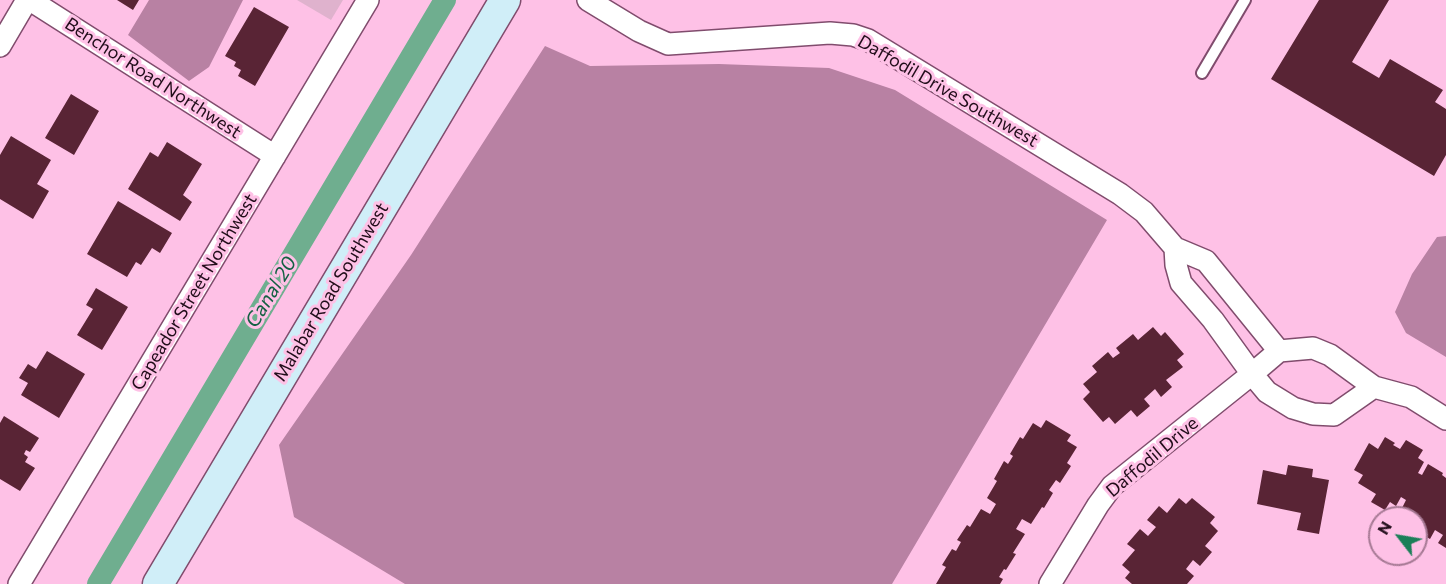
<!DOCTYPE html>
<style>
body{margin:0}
#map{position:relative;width:1446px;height:584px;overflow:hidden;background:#fec1e6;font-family:Commissioner,sans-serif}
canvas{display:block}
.north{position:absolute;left:1368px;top:506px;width:60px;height:60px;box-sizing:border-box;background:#fec1e6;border:2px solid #a67994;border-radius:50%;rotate:301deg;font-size:16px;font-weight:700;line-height:24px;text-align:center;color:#210d1a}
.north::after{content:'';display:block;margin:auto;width:21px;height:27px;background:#1b7f58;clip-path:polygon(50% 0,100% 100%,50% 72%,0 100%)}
</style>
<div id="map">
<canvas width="1446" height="584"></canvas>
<div class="north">N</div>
</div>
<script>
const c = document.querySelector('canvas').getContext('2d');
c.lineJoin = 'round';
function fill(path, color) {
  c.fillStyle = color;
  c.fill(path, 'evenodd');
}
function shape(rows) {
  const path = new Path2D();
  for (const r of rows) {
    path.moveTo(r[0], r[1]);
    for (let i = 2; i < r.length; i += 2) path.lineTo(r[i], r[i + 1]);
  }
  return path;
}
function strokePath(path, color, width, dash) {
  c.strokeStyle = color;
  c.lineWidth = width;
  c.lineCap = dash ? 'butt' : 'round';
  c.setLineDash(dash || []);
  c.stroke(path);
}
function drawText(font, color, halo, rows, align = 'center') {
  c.font = font + ' Commissioner,sans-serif';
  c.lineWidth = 6;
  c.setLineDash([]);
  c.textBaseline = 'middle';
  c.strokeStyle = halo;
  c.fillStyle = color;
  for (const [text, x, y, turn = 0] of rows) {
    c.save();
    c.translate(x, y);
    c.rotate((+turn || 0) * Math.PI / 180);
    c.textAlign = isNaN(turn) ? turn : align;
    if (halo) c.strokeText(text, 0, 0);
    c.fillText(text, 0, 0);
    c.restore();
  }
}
fill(shape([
 [297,0,343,0,331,20]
]), '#dfb2cd');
fill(shape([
 [149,0,243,0,209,67,189,81,128,35],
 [545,46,590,66,719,64,829,68,895,90,1107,220,892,584,405,584,294,517,279,445,411,255],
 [1446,236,1446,357,1406,333,1395,312,1412,274,1437,237]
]), '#b881a3');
strokePath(shape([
 [98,584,445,0]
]), '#6fae8f', 22);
fill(shape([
 [117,0,139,0,133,10],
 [1319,0,1389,0,1352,62,1379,78,1390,59,1443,90,1435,102,1446,109,1446,155,1434,176,1271,79],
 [254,7,289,27,255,86,238,76,241,70,234,66,236,62,225,56],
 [71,94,99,111,74,155,45,138],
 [11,136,51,160,37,184,49,191,33,219,0,199,0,155],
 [167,142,202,164,183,195,192,202,180,221,128,189,150,152,158,157],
 [118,201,172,233,160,253,152,248,141,265,136,262,127,277,87,254],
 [96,288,128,307,102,350,77,335,93,309,86,305],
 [1153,327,1161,336,1165,332,1184,354,1177,360,1183,367,1166,380,1172,387,1161,397,1155,389,1144,399,1150,406,1137,417,1131,410,1115,424,1109,417,1103,422,1083,399,1090,392,1083,384,1097,372,1092,366,1108,352,1113,358,1120,353,1116,348,1133,334,1138,340],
 [47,351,85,374,59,418,21,395,28,383,19,378,28,364,36,369],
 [4,416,39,438,30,452,26,450,24,454,28,457,25,462,35,468,20,491,0,479,0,423],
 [1046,420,1071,435,1067,441,1077,447,1067,463,1071,466,1060,483,1056,480,1049,490,1053,493,1044,508,1042,507,1031,524,1022,519,1016,529,1025,534,1013,553,1016,554,1006,570,1004,569,999,577,1003,579,1000,584,936,584,946,567,942,565,952,549,956,551,961,542,957,540,967,525,970,527,981,509,990,514,996,504,987,498,997,481,994,479,1004,461,1008,464,1013,456,1010,454,1020,437,1023,439,1033,423,1041,428],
 [1385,437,1395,443,1393,445,1400,449,1406,440,1423,450,1418,458,1424,462,1418,473,1422,475,1428,464,1443,473,1442,475,1446,478,1446,548,1438,543,1443,535,1435,530,1430,539,1416,531,1417,519,1401,510,1406,500,1401,497,1396,506,1390,502,1385,510,1371,502,1376,494,1358,483,1363,475,1354,470,1369,443,1378,449],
 [1288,465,1313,469,1312,477,1329,480,1319,534,1297,530,1301,513,1257,504,1263,470,1286,475],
 [1179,498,1186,504,1192,498,1215,517,1210,523,1218,531,1205,546,1212,552,1200,566,1193,560,1186,569,1194,576,1187,584,1132,584,1125,578,1130,572,1122,565,1135,550,1127,544,1140,529,1148,536,1156,527,1147,520,1159,506,1167,513]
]), '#592435');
const service = shape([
 [1202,73,1245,0]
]);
const minor = shape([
 [30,0,275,156],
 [588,0,639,31,668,44,830,33,853,35,868,40,1120,194,1144,212,1175,248,1206,261,1279,351],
 [0,46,27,0],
 [1374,387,1411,397,1446,419],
 [19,584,368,0],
 [1050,584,1098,505,1112,486,1252,374,1279,351,1313,348,1330,355,1374,387,1334,415,1313,414,1293,408,1267,392,1252,374,1213,320,1181,283,1176,265,1175,248]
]);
const secondary = shape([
 [158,584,505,0]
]);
strokePath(service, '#804c6d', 14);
strokePath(minor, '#804c6d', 24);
strokePath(secondary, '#804c6d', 33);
strokePath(service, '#fff', 10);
strokePath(minor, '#fff', 21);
strokePath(secondary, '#d0eef8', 30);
drawText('18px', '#210d1a', '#fec1e6', [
 ["Benchor Road Northwest",153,78,33],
 ["Daffodil Drive Southwest",948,91,30],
 ["Capeador Street Northwest",194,292,-59],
 ["Malabar Road Southwest",331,292,-59],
 ["Daffodil Drive",1152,457,-40]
]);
drawText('italic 20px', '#136142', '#fec1e6', [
 ["Canal 20",271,292,-59]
]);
</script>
